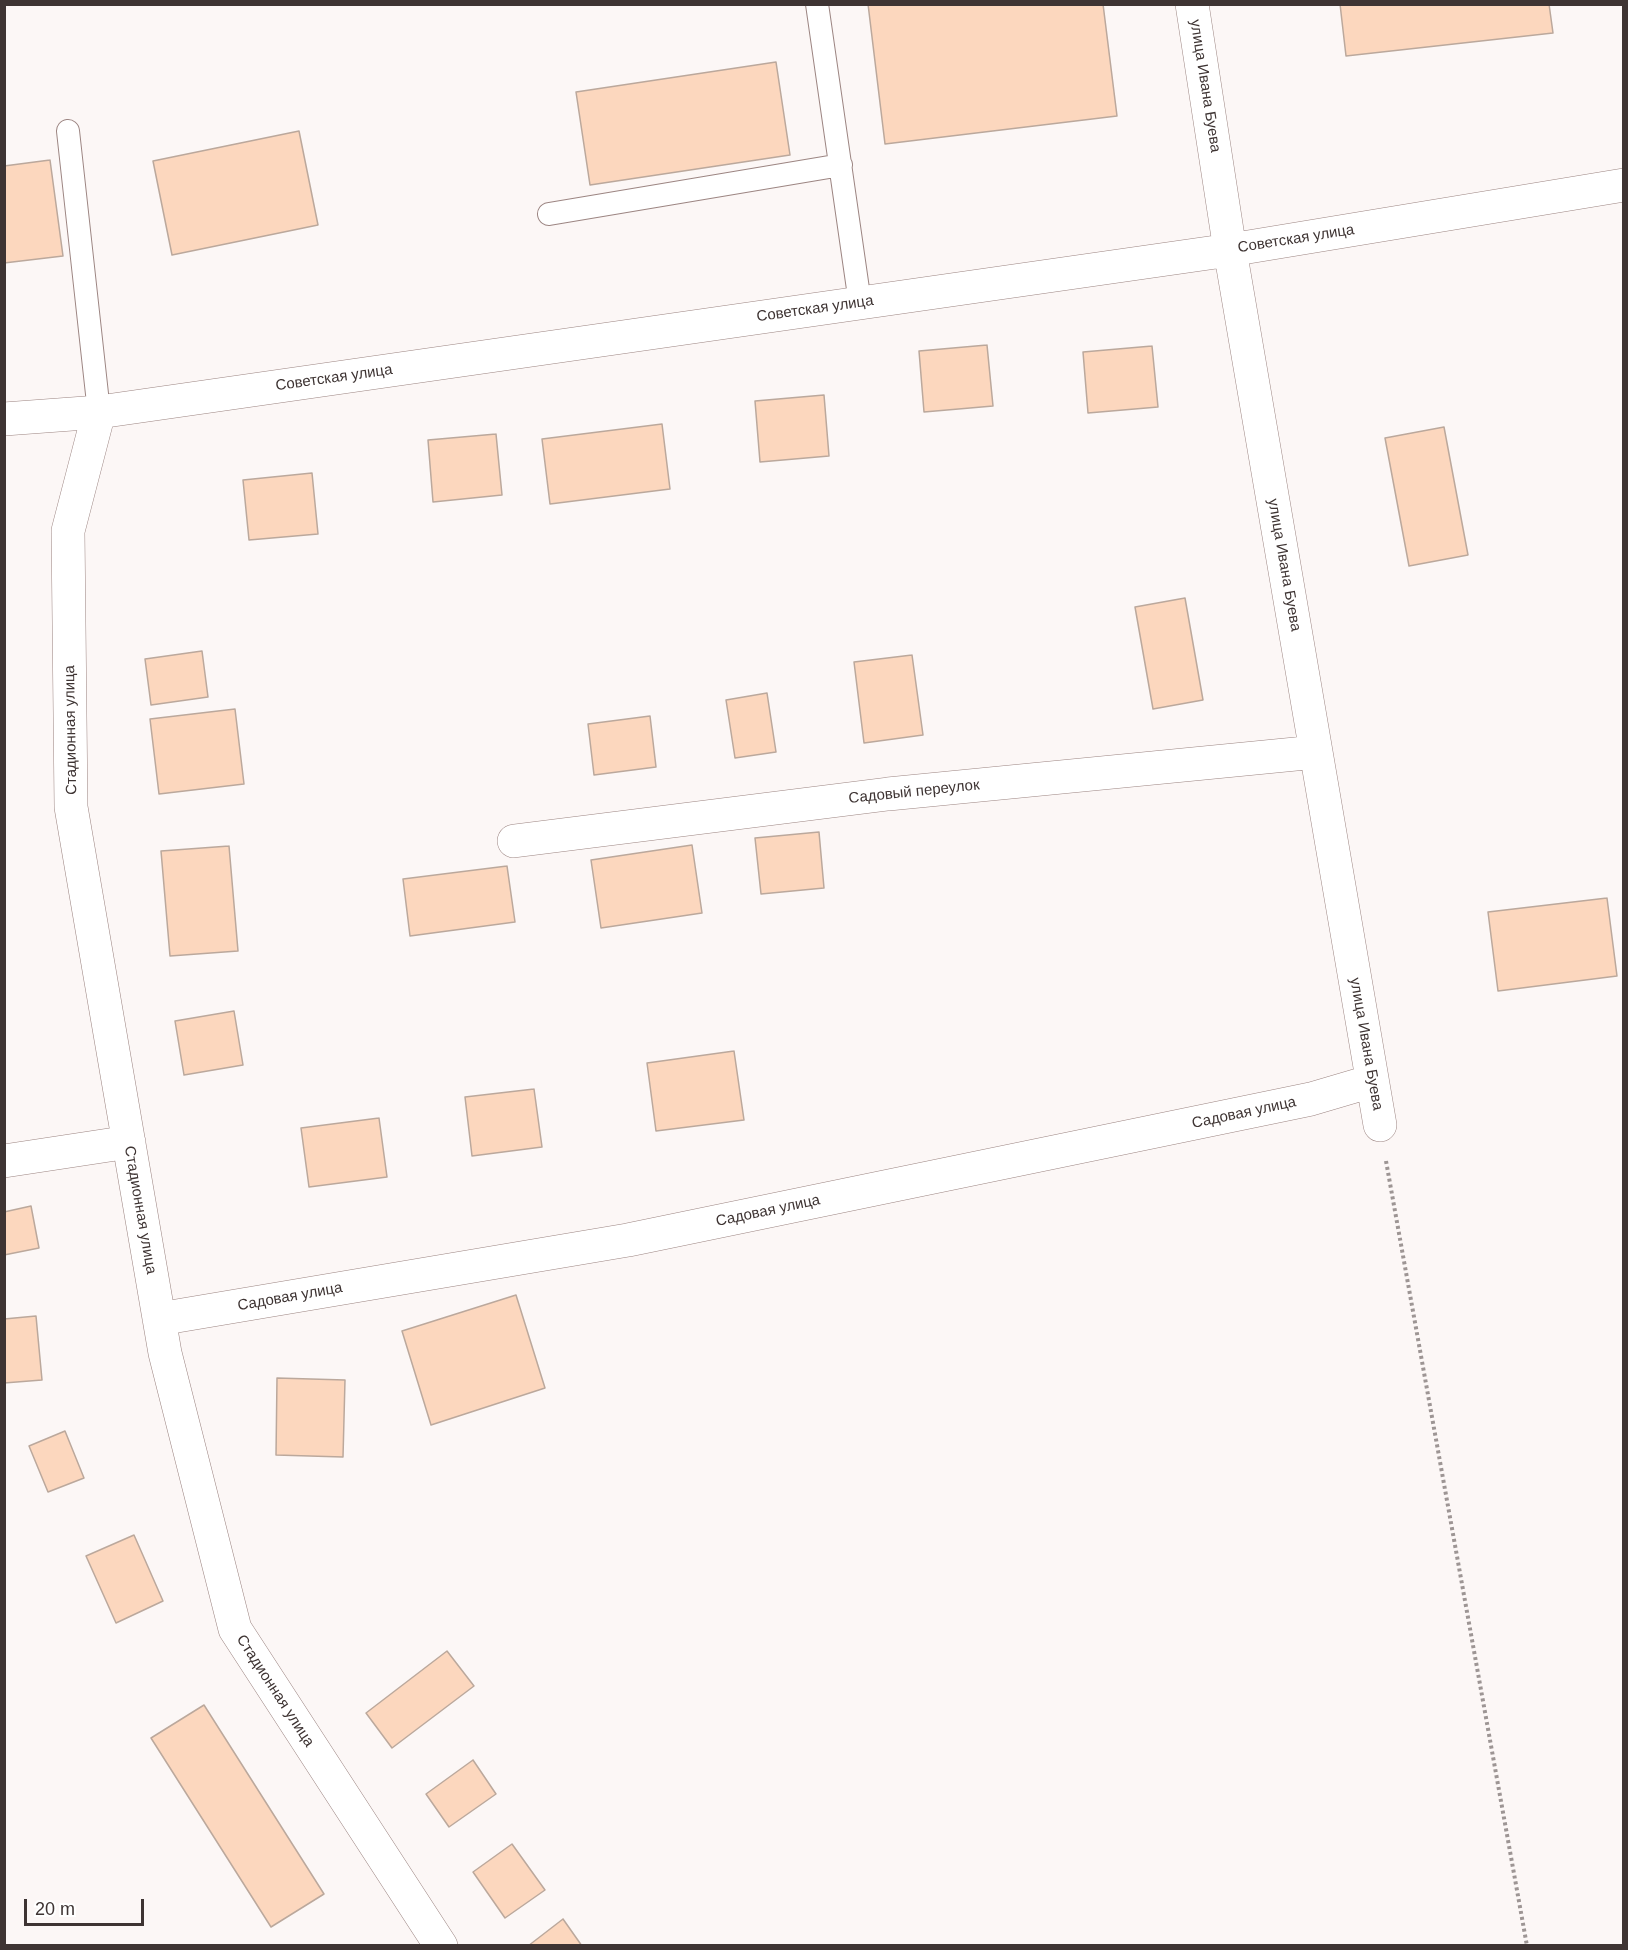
<!DOCTYPE html>
<meta charset="utf-8">
<style>
body{margin:0}
#map{position:relative;width:1628px;height:1950px;overflow:hidden;background:#fcf7f6;font-family:Arial,sans-serif}
canvas{display:block}
.frame{position:absolute;inset:0;border:6px solid #3e3433;pointer-events:none}
.scale{position:absolute;left:24px;top:1899px;width:120px;height:27px;box-sizing:border-box;border:3px solid #3e3433;border-top:0;padding-left:8px;font-size:18px;line-height:21px;white-space:nowrap;color:#3e3433;-webkit-text-stroke:4px #fff;paint-order:stroke}
</style>
<div id="map">
<canvas width="1628" height="1950"></canvas>
<div class="frame"></div>
<div class="scale">20 m</div>
</div>
<script>
const c = document.querySelector('canvas').getContext('2d');
c.lineJoin = 'round';
function fill(path, color) {
  c.fillStyle = color;
  c.fill(path, 'evenodd');
}
function shape(rows) {
  const path = new Path2D();
  for (const r of rows) {
    path.moveTo(r[0], r[1]);
    for (let i = 2; i < r.length; i += 2) path.lineTo(r[i], r[i + 1]);
  }
  return path;
}
function strokePath(path, color, width, dash) {
  c.strokeStyle = color;
  c.lineWidth = width;
  c.lineCap = dash ? 'butt' : 'round';
  c.setLineDash(dash || []);
  c.stroke(path);
}
function drawText(font, color, halo, rows, align = 'center') {
  c.font = font + ' Arial,sans-serif';
  c.lineWidth = 4.5;
  c.setLineDash([]);
  c.textBaseline = 'middle';
  c.strokeStyle = halo;
  c.fillStyle = color;
  for (const [text, x, y, turn = 0] of rows) {
    c.save();
    c.translate(x, y);
    c.rotate((+turn || 0) * Math.PI / 180);
    c.textAlign = isNaN(turn) ? turn : align;
    if (halo) c.strokeText(text, 0, 0);
    c.fillText(text, 0, 0);
    c.restore();
  }
}
const building = shape([
 [868,4,1103,4,1117,116,885,144,868,4],
 [1340,4,1549,4,1553,33,1346,56,1340,4],
 [776,62,790,155,590,185,576,92,776,62],
 [299,131,318,225,172,255,153,161,299,131],
 [50,160,63,256,4,263,4,166,50,160],
 [987,345,993,406,924,412,919,351,987,345],
 [1152,346,1158,407,1088,413,1083,352,1152,346],
 [824,395,829,456,760,462,755,401,824,395],
 [662,424,670,489,550,504,542,439,662,424],
 [1444,427,1468,555,1409,566,1385,438,1444,427],
 [496,434,502,495,433,502,428,440,496,434],
 [312,473,318,534,249,540,243,480,312,473],
 [1185,598,1203,700,1153,709,1135,607,1185,598],
 [202,651,208,697,151,705,145,659,202,651],
 [912,655,923,735,864,743,854,662,912,655],
 [767,693,776,752,735,758,726,700,767,693],
 [235,709,244,784,159,794,150,719,235,709],
 [650,716,656,767,594,775,588,724,650,716],
 [819,832,824,888,761,894,755,838,819,832],
 [692,845,702,913,601,928,591,860,692,845],
 [229,846,238,951,170,956,161,851,229,846],
 [507,866,515,922,410,936,403,879,507,866],
 [1607,898,1617,976,1498,991,1488,912,1607,898],
 [234,1011,243,1065,184,1075,175,1021,234,1011],
 [734,1051,744,1120,656,1131,647,1063,734,1051],
 [534,1089,542,1147,472,1156,465,1097,534,1089],
 [379,1118,387,1177,309,1187,301,1128,379,1118],
 [31,1206,39,1248,4,1255,4,1212,31,1206],
 [516,1295,545,1388,431,1425,402,1331,516,1295],
 [36,1316,42,1380,4,1383,4,1319,36,1316],
 [277,1378,345,1380,343,1457,276,1455,277,1378],
 [65,1431,84,1478,48,1492,29,1446,65,1431],
 [134,1535,163,1601,116,1623,86,1556,134,1535],
 [447,1651,474,1686,392,1748,366,1713,447,1651],
 [204,1705,324,1894,271,1927,151,1738,204,1705],
 [473,1760,496,1794,449,1827,426,1794,473,1760],
 [512,1844,545,1890,505,1918,473,1872,512,1844],
 [563,1919,582,1946,528,1946,563,1919]
]);
fill(building, '#fcd7be');
strokePath(building, '#bba89c', 1.5);
const lane = shape([
 [817,4,860,303],
 [68,131,99,412],
 [549,214,841,165]
]);
const street = shape([
 [1192,4,1230,250,1380,1125],
 [99,412,68,531,71,807,165,1353,235,1629,441,1946],
 [4,419,99,412,1230,250,1624,185],
 [514,841,888,794,1316,752],
 [4,1161,129,1142],
 [159,1319,628,1240,1311,1099,1372,1081]
]);
strokePath(lane, '#9c8582', 24);
strokePath(street, '#9c8582', 34);
strokePath(shape([
 [1386,1161,1527,1946]
]), '#9d9594', 4, [3, 3]);
strokePath(lane, '#fff', 22);
strokePath(street, '#fff', 33);
drawText('15px', '#3e3433', '#fff', [
 ["улица Ивана Буева",1205,86,81],
 ["Советская улица",1296,239,-9],
 ["Советская улица",815,309,-8],
 ["Советская улица",334,378,-8],
 ["улица Ивана Буева",1284,565,80],
 ["Стадионная улица",71,730,-91],
 ["Садовый переулок",914,792,-6],
 ["улица Ивана Буева",1366,1044,80],
 ["Садовая улица",1244,1113,-12],
 ["Стадионная улица",140,1210,80],
 ["Садовая улица",768,1211,-12],
 ["Садовая улица",290,1297,-10],
 ["Стадионная улица",275,1691,57]
]);
</script>
